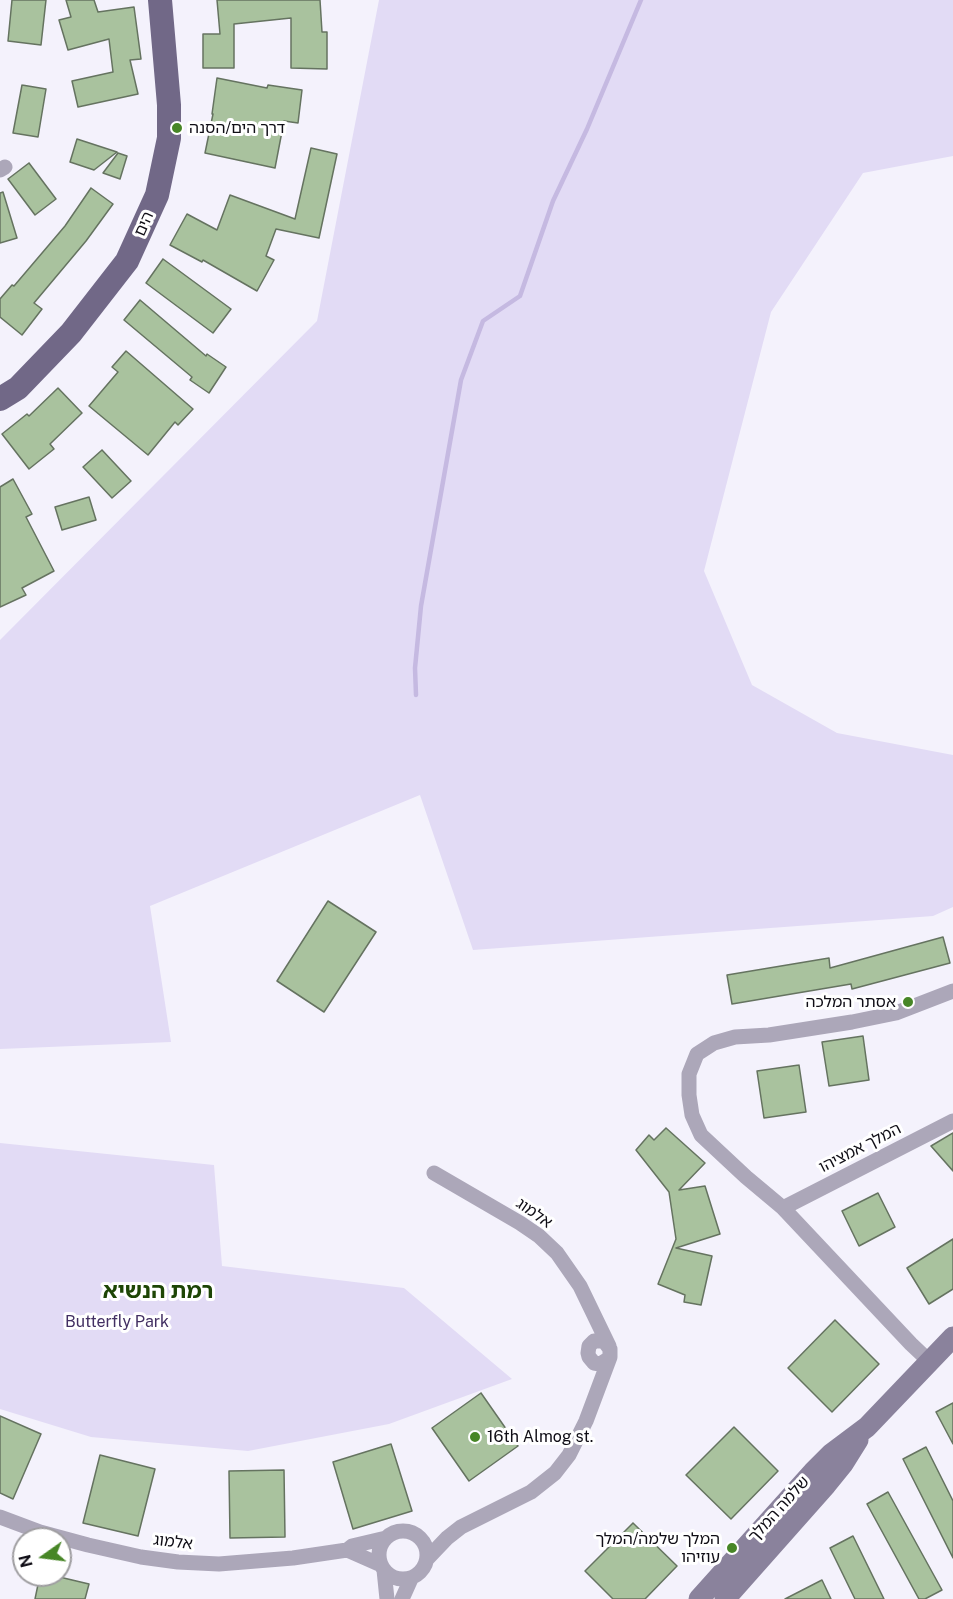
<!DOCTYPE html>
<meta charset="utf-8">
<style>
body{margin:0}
#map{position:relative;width:953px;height:1599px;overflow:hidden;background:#f4f2fc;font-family:"Public Sans",sans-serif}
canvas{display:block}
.north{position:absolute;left:12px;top:1527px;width:60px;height:60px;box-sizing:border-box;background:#fff;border:2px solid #9f9ea1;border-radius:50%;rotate:256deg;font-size:16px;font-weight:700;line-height:24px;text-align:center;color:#0f0d15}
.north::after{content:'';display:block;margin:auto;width:21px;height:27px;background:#478626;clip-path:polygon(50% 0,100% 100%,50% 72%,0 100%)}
</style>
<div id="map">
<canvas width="953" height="1599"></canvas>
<div class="north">N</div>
</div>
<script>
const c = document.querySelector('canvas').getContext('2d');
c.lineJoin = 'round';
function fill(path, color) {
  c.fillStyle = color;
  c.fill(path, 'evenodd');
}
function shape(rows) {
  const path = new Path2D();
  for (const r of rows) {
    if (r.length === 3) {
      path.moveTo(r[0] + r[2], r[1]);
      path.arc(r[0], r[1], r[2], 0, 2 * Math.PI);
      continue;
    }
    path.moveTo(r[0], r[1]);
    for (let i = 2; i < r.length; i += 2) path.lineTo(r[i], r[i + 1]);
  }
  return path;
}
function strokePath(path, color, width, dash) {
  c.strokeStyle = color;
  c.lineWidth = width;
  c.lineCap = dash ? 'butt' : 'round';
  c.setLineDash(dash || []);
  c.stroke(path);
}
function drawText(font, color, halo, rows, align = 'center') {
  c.font = font + ' "Public Sans","Noto Sans Hebrew",sans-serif';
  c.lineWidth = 6;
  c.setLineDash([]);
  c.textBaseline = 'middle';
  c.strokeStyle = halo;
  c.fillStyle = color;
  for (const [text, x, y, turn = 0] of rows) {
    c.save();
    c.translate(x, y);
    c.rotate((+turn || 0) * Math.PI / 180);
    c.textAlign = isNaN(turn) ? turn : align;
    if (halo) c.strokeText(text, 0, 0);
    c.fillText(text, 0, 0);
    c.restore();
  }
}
fill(shape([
 [379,0,953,0,953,156,863,173,771,312,704,571,752,685,837,733,953,755,953,907,933,916,473,950,420,795,150,906,171,1042,0,1049,0,640,317,321],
 [0,1143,214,1165,222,1266,404,1288,512,1379,389,1424,248,1451,91,1437,0,1409]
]), '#e2dbf5');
strokePath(shape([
 [416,695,415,668,421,606,461,380,483,321,520,296,553,201,587,129,641,0]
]), '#c5b9e1', 4.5);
const building = shape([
 [12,0,46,0,41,45,8,41,12,0],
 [66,0,94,0,98,12,134,7,141,59,130,60,138,94,78,107,72,81,113,72,109,39,68,50,59,20,71,17,66,0],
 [217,0,320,0,322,32,327,32,327,69,291,68,291,18,234,24,234,68,203,68,203,34,220,34,217,0],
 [217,78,267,88,268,85,302,90,298,123,284,121,275,168,205,153,213,114,212,114,217,78],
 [22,85,46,89,38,137,13,133,22,85],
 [77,139,117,152,94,170,70,162,77,139],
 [311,148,337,154,319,238,276,229,266,256,274,260,257,291,203,260,202,262,170,245,187,214,217,230,230,195,295,219,311,148],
 [118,153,127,156,120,179,103,173,118,153],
 [29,163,56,199,35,215,8,179,29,163],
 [91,188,113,204,86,241,34,303,42,309,22,335,0,317,0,299,12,285,14,286,65,226,91,188],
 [3,192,17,238,0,243,0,193,3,192],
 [163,259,231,309,213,333,146,283,163,259],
 [140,300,206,356,207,354,226,367,209,393,190,380,192,377,124,320,140,300],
 [126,351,193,409,178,425,175,422,148,455,89,406,118,372,112,367,126,351],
 [58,388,82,413,50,444,54,449,29,469,2,434,27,414,29,416,58,388],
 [102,450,131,481,112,498,83,467,102,450],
 [13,479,32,514,26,517,54,571,22,588,26,595,0,607,0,487,13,479],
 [89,497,96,520,62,530,55,507,89,497],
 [328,901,376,932,324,1012,277,981,328,901],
 [943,937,950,963,852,989,851,984,732,1004,727,975,829,958,830,968,943,937],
 [863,1036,869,1080,829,1086,822,1042,863,1036],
 [799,1065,806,1112,764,1118,757,1071,799,1065],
 [666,1128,705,1163,679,1190,705,1186,720,1234,676,1248,712,1256,701,1305,684,1302,685,1295,658,1284,676,1239,669,1192,636,1150,649,1135,654,1140,666,1128],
 [953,1133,953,1171,931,1146,953,1133],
 [878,1193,895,1227,859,1246,842,1211,878,1193],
 [953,1239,953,1289,929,1304,907,1268,953,1239],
 [835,1320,879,1364,832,1412,788,1368,835,1320],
 [481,1393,518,1446,469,1481,432,1428,481,1393],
 [953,1403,953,1444,936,1412,953,1403],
 [0,1416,41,1434,13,1499,0,1493,0,1416],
 [734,1427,778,1471,731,1519,686,1475,734,1427],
 [391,1444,412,1511,353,1529,333,1462,391,1444],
 [926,1447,953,1501,953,1558,903,1459,926,1447],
 [100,1455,155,1469,138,1536,83,1523,100,1455],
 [284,1470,285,1537,230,1538,229,1471,284,1470],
 [888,1492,942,1590,925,1599,919,1599,867,1504,888,1492],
 [633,1523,677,1566,645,1599,613,1599,585,1571,633,1523],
 [853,1536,884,1599,855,1599,830,1548,853,1536],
 [40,1575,51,1575,89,1584,85,1599,35,1599,40,1575],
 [822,1580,831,1599,785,1599,822,1580]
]);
fill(building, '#a9c29e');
strokePath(building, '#657360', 1.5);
strokePath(shape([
 [0,170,5,167],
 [434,1173,520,1223,539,1236,557,1253,580,1286,609,1346],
 [783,1208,953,1121],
 [929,1361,911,1344,783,1208,746,1177,701,1135,692,1115,689,1095,689,1074,697,1054,714,1043,735,1037,769,1035,852,1022,896,1013,953,991],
 [0,1517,40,1532,88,1545,141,1557,178,1562,219,1564,293,1558,347,1550,352,1546,386,1538],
 [403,1555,24],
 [347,1550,381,1565],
 [427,1559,447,1538,461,1527,531,1492,555,1473,569,1455,586,1421,610,1357,610,1349,604,1341,594,1341,589,1346,588,1353,589,1357,594,1363,600,1364,608,1359],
 [384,1570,387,1599],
 [402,1599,411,1579]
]), '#aca7b9', 15);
strokePath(shape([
 [699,1599,813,1472,831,1454,867,1427,953,1337],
 [725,1599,826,1485,843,1464,858,1440]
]), '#8a829c', 21);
strokePath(shape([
 [0,399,18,388,71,333,127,261,157,195,169,138,169,105,160,0]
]), '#716887', 24);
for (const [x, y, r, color] of [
 [177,128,6,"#478626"],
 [908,1002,6,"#478626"],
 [475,1437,6,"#478626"],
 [732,1548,6,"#478626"]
]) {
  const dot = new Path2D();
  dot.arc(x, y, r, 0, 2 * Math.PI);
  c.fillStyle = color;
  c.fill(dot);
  strokePath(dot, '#fff', 2);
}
drawText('16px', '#0f0d15', '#fff', [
 ["דרך הים/הסנה",189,128],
 ["אסתר המלכה",896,1002,"right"],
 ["16th Almog st.",487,1437],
 ["המלך שלמה/המלך",720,1539,"right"],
 ["עוזיהו",720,1557,"right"]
], 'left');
drawText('16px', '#0f0d15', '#fff', [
 ["הים",144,224,-66],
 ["המלך אמציהו",860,1148,-27],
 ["אלמוג",534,1213,35],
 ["שלמה המלך",779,1509,-48],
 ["אלמוג",173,1542,7]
]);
drawText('16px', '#422f62', '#fff', [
 ["Butterfly Park",117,1322]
]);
drawText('bold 22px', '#1d4505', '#fff', [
 ["רמת הנשיא",158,1291]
]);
</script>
